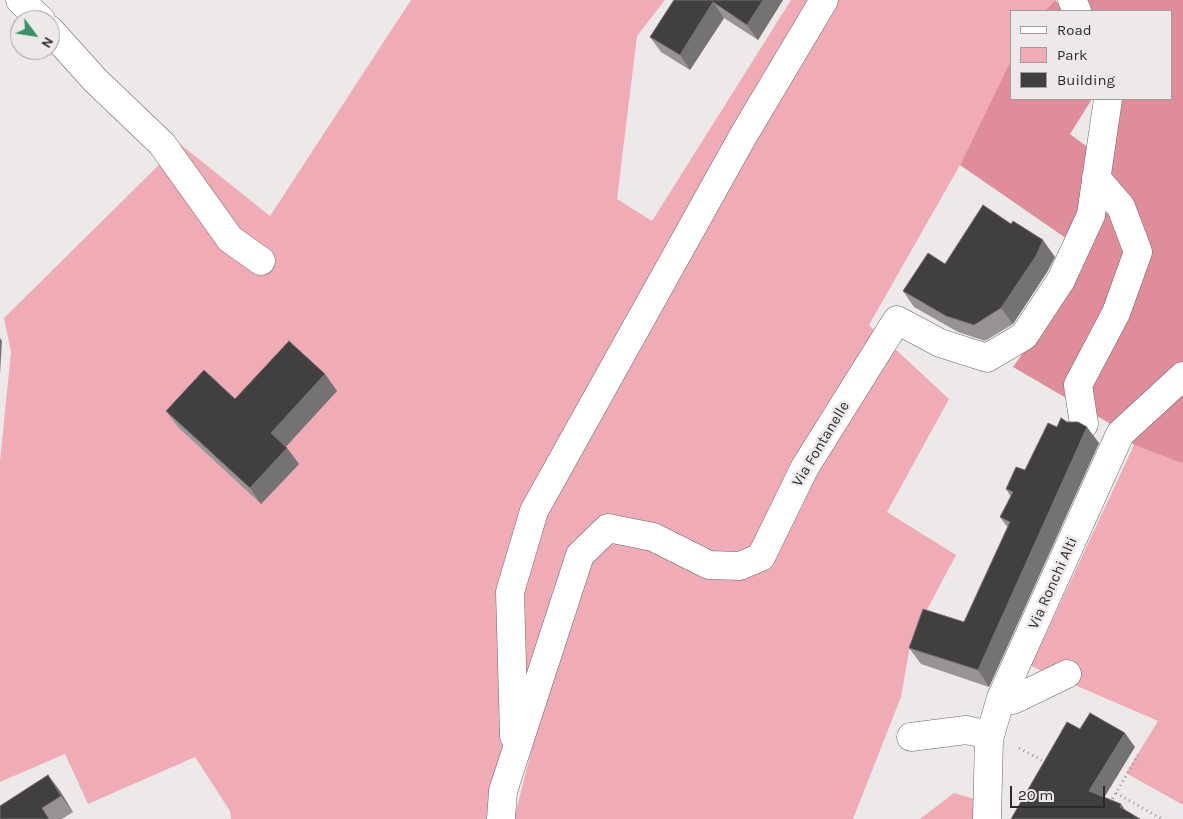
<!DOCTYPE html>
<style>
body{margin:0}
#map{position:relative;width:1183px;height:819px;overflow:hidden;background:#ede9e9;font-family:Karla,sans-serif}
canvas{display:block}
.legend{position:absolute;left:1010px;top:10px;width:162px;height:90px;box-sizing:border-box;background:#ede9e9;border:1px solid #a09d9d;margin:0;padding:6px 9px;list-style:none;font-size:15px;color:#2c2b2b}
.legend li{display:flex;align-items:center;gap:10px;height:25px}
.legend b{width:25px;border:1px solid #a09d9d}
.north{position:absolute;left:10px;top:10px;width:50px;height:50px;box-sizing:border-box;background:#ede9e9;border:1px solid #a09d9d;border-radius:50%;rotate:121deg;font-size:14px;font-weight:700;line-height:20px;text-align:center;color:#2c2b2b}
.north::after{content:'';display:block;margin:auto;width:18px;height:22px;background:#399267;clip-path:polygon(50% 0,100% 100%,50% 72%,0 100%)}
.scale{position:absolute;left:1010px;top:786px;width:95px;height:22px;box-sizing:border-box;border:2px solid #2c2b2b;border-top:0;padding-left:6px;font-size:15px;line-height:18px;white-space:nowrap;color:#2c2b2b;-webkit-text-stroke:4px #ede9e9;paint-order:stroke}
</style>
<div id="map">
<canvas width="1183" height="819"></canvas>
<ul class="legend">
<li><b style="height:6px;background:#fff"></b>Road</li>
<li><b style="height:14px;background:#f0acb6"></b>Park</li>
<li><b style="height:14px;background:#423f40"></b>Building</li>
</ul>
<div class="north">N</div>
<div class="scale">20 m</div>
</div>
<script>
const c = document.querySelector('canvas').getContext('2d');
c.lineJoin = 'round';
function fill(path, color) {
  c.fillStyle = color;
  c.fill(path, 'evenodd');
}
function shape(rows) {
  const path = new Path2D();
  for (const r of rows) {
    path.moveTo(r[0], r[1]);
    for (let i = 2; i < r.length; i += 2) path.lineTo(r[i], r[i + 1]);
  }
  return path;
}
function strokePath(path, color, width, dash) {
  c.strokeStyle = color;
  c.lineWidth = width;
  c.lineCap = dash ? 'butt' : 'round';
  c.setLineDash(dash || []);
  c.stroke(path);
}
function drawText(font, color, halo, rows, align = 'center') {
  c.font = font + ' Karla,sans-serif';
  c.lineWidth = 5;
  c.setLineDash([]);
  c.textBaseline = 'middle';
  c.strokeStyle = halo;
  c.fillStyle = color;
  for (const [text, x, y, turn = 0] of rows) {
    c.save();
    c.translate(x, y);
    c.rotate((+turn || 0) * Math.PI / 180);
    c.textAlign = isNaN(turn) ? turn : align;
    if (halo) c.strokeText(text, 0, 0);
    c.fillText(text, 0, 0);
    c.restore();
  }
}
fill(shape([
 [411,0,665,0,637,36,617,199,652,221,791,0,817,0,518,536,508,757,492,819,231,819,230,811,195,757,88,804,65,754,0,782,0,461,11,352,4,318,180,144,270,216],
 [833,0,1055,0,1045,11,1012,11,1012,58,960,165,869,325,878,334,756,549,741,560,600,522,519,730,518,608,530,546],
 [891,345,949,399,887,512,956,555,911,640,901,697,853,819,514,819,532,748,585,569,615,534,735,578],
 [1134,445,1181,463,1183,462,1183,805,1126,773,1158,721,1031,666],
 [954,793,982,801,982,819,920,819]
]), '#f0acb6');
fill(shape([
 [1055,0,1066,11,1045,11],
 [1080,0,1183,0,1183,366,1116,427,1013,367,1064,294,1115,99,1172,99,1172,11,1085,11],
 [1012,58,1012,99,1092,99,1070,134,1090,149,1073,243,960,165],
 [1183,382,1183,462,1181,463,1134,445,1126,434]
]), '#df8d9b');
const minor = shape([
 [20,0,41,20],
 [1072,0,1077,11],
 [50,30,95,80,162,144,230,239,261,261],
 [1084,424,1078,385,1116,313,1138,252,1121,207,1096,178],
 [1001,698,1013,700,1067,674],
 [514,736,510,592,534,511,743,136,824,0],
 [911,737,966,730,990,735],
 [501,819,503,791,580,555,608,528,653,537,709,565,740,566,761,557,805,467,897,320,940,343,987,358,1024,336,1061,280,1091,215,1108,99],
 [987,819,989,739,1001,698,1120,434,1183,376]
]);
strokePath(minor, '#6a6767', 29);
strokePath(shape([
 [1019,748,1047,763],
 [1116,793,1162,819],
 [1110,803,1140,752]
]), '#999797', 3, [1, 4]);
strokePath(minor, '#fff', 28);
fill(shape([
 [674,0,783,0,758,40,724,18,690,70,661,52,650,37],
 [1055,257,1047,272,1013,324,985,341,958,332,914,307,903,291,945,264],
 [325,374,337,391,285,446,299,464,261,504,178,427,166,411,235,399],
 [1057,427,1099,443,989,687,921,664,909,648,964,622,1008,528,1000,517,1011,497,1006,489,1025,470],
 [48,775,60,791,73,812,62,819,0,819]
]), '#989494');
fill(shape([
 [763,0,783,0,758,40,747,25],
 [713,2,724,18,690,70,680,55],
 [1043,240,1055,257,1047,272,1013,324,1001,308],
 [0,338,2,341,0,374],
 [325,374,337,391,283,450,271,433],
 [1087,427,1099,443,989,687,978,670],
 [287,448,299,464,261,504,250,488],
 [1125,733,1135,747,1099,806,1089,791],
 [48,775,60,791,73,812,61,796],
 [1121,804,1131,818,1120,807]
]), '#757273');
const building = shape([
 [674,0,763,0,747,25,713,2,680,55,650,37,674,0],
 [983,205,1011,224,1013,221,1043,240,1036,256,1001,308,974,325,946,316,903,291,928,253,945,264,983,205],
 [289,341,325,374,271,433,287,448,250,488,166,411,204,370,235,399,289,341],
 [1061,418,1067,422,1078,422,1087,427,978,670,909,648,923,609,964,622,1010,522,1000,517,1013,492,1006,489,1016,467,1025,470,1048,423,1057,427,1061,418],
 [1090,713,1125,733,1089,791,1121,804,1120,807,1140,819,1011,819,1067,722,1080,729,1090,713],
 [48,775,61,796,42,808,49,819,0,819,0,806,48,775]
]);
fill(building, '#423f40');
strokePath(building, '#757273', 1);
drawText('15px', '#2c2b2b', '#ede9e9', [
 ["Via Fontanelle",821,444,-59],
 ["Via Ronchi Alti",1053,583,-66]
]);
</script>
